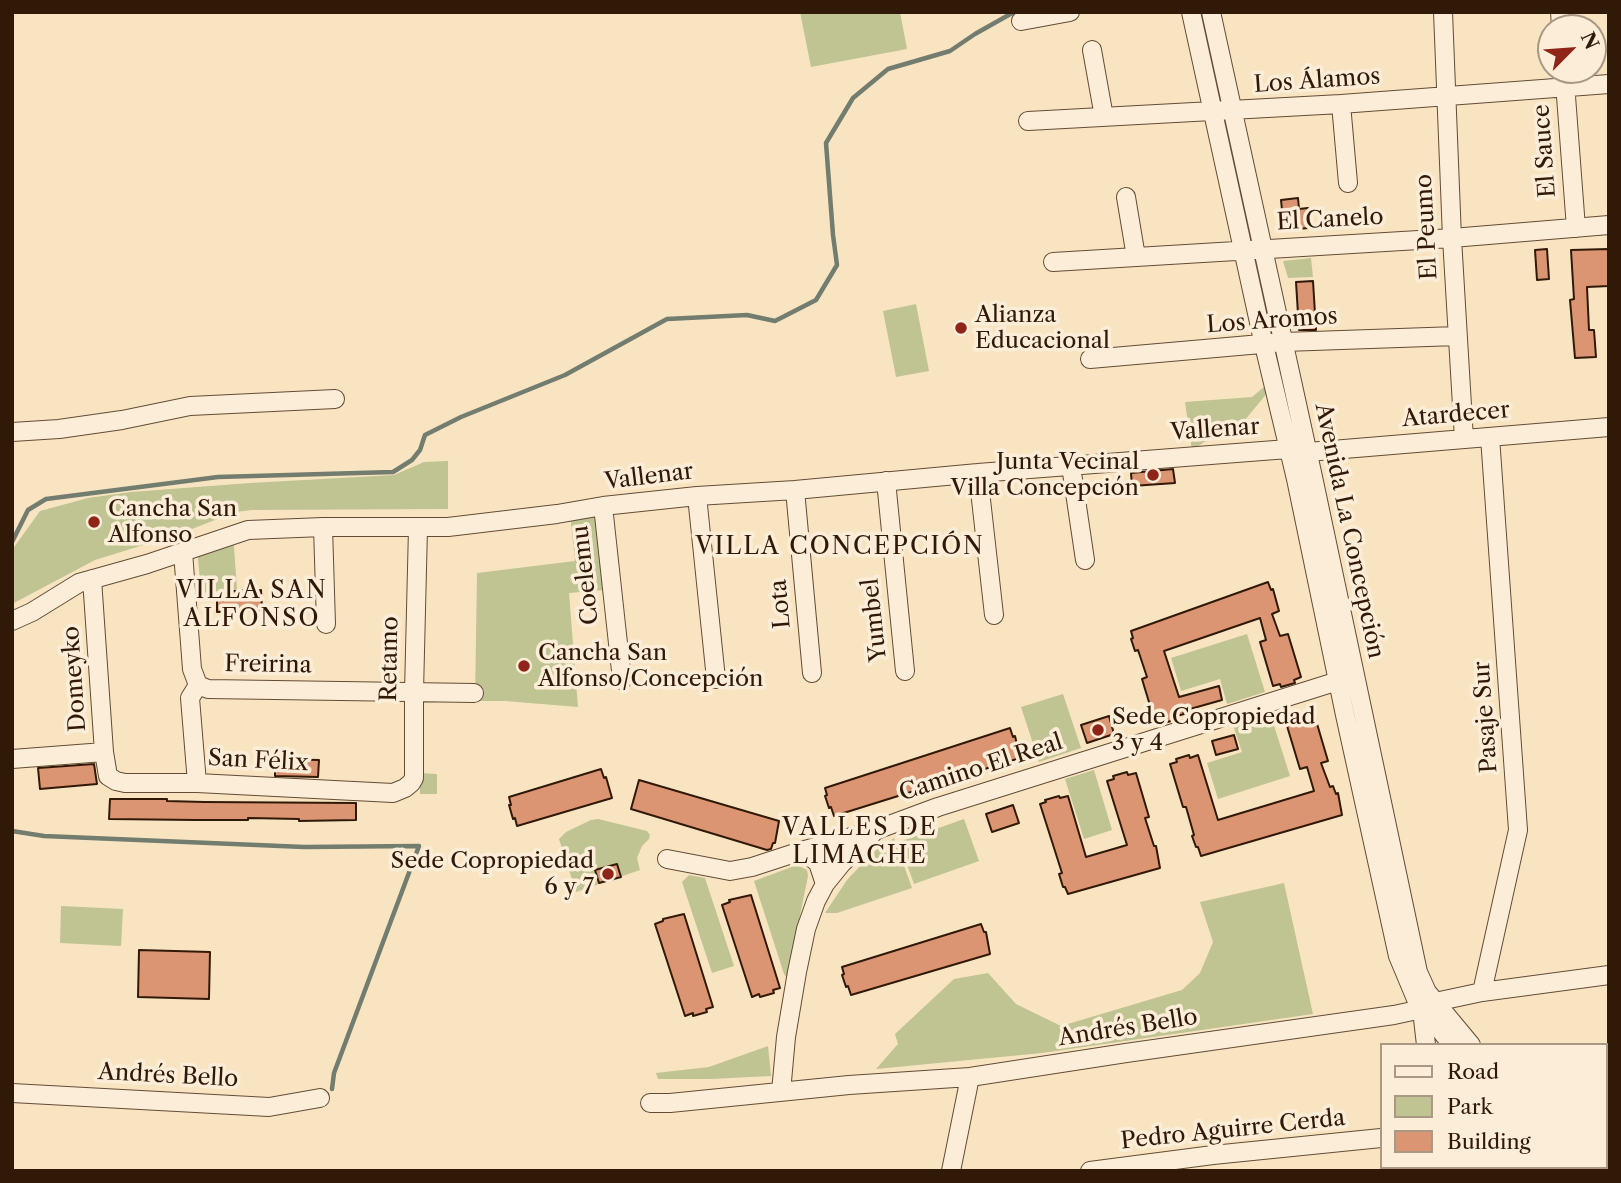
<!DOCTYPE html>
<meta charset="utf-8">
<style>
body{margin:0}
#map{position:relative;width:1621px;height:1183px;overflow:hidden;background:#f9e4c2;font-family:"Libre Caslon Text",serif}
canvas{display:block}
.frame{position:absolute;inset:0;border:14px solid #311907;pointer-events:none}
.legend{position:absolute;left:1380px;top:1043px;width:228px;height:126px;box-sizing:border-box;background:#fbedd7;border:2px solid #aa9884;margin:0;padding:9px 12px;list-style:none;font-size:21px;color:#311907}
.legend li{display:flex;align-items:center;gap:14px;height:35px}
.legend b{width:35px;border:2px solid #aa9884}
.north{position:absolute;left:1537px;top:14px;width:70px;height:70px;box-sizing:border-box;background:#fbedd7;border:2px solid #aa9884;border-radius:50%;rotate:65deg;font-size:19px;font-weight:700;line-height:28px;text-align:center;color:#311907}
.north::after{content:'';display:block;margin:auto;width:24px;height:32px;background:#8f2418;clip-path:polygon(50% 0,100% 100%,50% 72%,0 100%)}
</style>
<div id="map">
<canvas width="1621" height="1183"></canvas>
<div class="frame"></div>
<ul class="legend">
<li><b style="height:9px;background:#fbedd7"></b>Road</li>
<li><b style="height:19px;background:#bfc492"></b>Park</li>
<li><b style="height:19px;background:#db9572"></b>Building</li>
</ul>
<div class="north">N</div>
</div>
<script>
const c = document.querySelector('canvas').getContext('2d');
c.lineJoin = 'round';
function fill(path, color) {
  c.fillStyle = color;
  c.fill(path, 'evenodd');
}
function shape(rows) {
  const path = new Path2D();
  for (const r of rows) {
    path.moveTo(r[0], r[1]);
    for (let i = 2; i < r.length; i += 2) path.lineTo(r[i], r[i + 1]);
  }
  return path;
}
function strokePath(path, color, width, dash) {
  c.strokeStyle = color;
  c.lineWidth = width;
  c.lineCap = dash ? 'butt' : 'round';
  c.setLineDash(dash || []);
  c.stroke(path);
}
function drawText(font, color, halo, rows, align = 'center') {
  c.font = font + ' "Libre Caslon Text",serif';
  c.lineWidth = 7;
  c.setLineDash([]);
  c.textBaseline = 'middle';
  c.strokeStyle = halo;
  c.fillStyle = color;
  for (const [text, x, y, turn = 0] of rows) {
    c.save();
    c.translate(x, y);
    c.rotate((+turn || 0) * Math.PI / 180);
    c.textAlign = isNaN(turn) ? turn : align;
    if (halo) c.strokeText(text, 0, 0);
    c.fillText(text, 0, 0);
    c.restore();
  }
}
fill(shape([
 [800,12,900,12,907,49,811,67],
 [1311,258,1313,277,1288,278,1283,261],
 [916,304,929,371,896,377,883,311],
 [1264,387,1268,392,1245,420,1230,430,1204,442,1192,451,1185,402,1252,397],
 [448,461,448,509,252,510,235,512,182,533,95,560,12,604,12,550,40,511,88,498,131,492,250,483,394,475,424,462],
 [599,511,605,590,569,593,578,707,505,701,475,701,477,573,575,561,570,514],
 [233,533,237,589,201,593,197,547],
 [1247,634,1265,692,1227,704,1220,679,1181,691,1171,658],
 [1063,694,1081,748,1039,762,1021,707],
 [1270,713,1290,776,1218,799,1207,763,1242,752,1233,725],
 [1094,770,1112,830,1084,839,1065,779],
 [420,773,437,774,437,794,420,794],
 [598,819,647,831,650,835,649,839,642,846,637,858,640,870,576,892,559,839,566,832,591,820],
 [964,819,979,861,914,884,899,842],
 [894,838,912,888,837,913,825,913,847,880,873,852],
 [797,865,807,870,808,876,787,978,784,974,754,881],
 [689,875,705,878,734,966,712,973,682,882],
 [1284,883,1313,1014,1042,1053,876,1069,898,1044,895,1034,954,979,988,973,1016,1004,1061,1026,1182,990,1200,973,1213,942,1200,902],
 [61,906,123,909,121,946,60,943],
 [768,1046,771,1076,711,1079,658,1079,656,1073,709,1067]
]), '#bfc492');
strokePath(shape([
 [12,542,28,510,46,499,218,477,393,472,412,460,420,450,425,435,461,417,565,375,667,319,747,315,775,321,816,300,837,265,833,235,826,143,853,98,888,69,950,51,975,34,1014,12],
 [12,831,44,836,304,847,419,846,334,1073,332,1089]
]), '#727c6f', 4.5);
const building = shape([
 [1298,198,1299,209,1308,208,1309,228,1284,230,1281,200,1298,198],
 [1547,249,1549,279,1537,280,1535,250,1547,249],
 [1609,249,1609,286,1587,287,1589,330,1594,330,1596,357,1575,358,1570,300,1574,299,1571,250,1609,249],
 [1313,281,1316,330,1299,330,1296,282,1313,281],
 [1173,469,1175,483,1132,486,1131,473,1173,469],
 [1268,582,1271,590,1273,589,1279,611,1272,614,1280,636,1288,634,1301,677,1294,680,1295,683,1281,687,1280,684,1273,686,1260,642,1266,640,1260,618,1164,651,1179,697,1219,686,1222,700,1183,711,1184,714,1177,716,1178,719,1164,723,1163,720,1155,722,1142,679,1147,677,1138,650,1135,651,1131,639,1133,638,1131,631,1268,582],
 [261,590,262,610,217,612,217,598,231,597,230,591,261,590],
 [1109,716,1114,734,1087,743,1081,725,1109,716],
 [1306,717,1307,720,1315,717,1328,761,1321,763,1330,787,1333,786,1336,794,1338,793,1342,815,1201,856,1198,847,1196,847,1192,836,1194,835,1186,807,1183,807,1170,764,1177,762,1176,759,1189,755,1190,758,1198,755,1218,820,1314,791,1307,767,1300,769,1287,726,1293,724,1292,721,1306,717],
 [1010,728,1013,737,1015,736,1020,758,834,816,831,807,829,808,825,796,827,795,825,788,1010,728],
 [1234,735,1238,749,1216,755,1212,741,1234,735],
 [275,759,319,760,318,777,275,776,275,759],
 [94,764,97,784,40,789,38,768,94,764],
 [601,769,604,778,606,777,612,798,517,826,515,818,513,819,509,805,511,805,509,797,601,769],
 [1127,772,1128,775,1136,773,1149,817,1145,818,1154,846,1156,846,1160,868,1068,894,1065,887,1063,887,1059,874,1062,873,1040,804,1046,802,1045,800,1059,796,1060,798,1068,796,1086,857,1127,845,1107,781,1114,779,1113,776,1127,772],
 [639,780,779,821,775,843,773,843,771,849,767,850,631,809,639,780],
 [110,799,167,799,167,801,204,802,356,803,356,820,299,821,299,819,248,818,248,820,195,820,109,819,110,799],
 [1013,805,1019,823,992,832,986,814,1013,805],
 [617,864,621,877,599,883,595,870,617,864],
 [751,895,780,988,773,990,774,993,760,997,759,994,752,997,722,905,730,902,729,900,751,895],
 [684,914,713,1007,706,1009,707,1012,693,1016,693,1013,685,1016,655,924,663,921,663,919,684,914],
 [981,924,984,932,986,932,990,954,851,995,848,986,846,987,842,975,844,974,842,967,981,924],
 [139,950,210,952,209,999,138,997,139,950]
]);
fill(building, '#db9572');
strokePath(building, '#311907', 2);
const minor = shape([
 [1191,12,1264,345,1296,479,1345,715,1398,956,1416,999,1452,1045],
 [1211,12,1313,477,1418,972,1427,992,1471,1045],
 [1443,12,1452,238,1464,439],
 [1560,12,1561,28],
 [1021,21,1070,12],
 [1092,50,1104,117],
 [1564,70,1576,228],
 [1341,104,1348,183],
 [1028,121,1341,104,1609,84],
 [1126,197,1136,257],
 [1053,262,1452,238,1609,225],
 [1090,359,1284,342,1457,336],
 [12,432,59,429,122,420,190,406,335,399],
 [1071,466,1085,560],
 [978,473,994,615],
 [886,481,905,671],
 [795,490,812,673],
 [697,496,716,679],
 [603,506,622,680],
 [323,527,326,624],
 [183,552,192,669,198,685,208,689,474,693],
 [92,579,104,752,108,776,116,781,125,783,197,783,393,793,405,788,411,783,414,778,414,692,418,528],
 [12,621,32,612,79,583,147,564,248,530,323,527,448,527,557,514,603,506,697,496,795,490,978,473,1288,449,1308,452,1609,427],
 [12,759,104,752],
 [197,783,190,698,198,685],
 [798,852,808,855,818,863,825,884],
 [667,859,730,871,752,867,798,852,873,831],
 [1482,992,1518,830,1490,437],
 [1422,1010,1426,1045],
 [781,1092,786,1037,797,972,806,929,816,901,825,884,842,863,876,830,938,807,1338,681],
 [12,1093,269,1107,320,1098],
 [650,1103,670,1103,849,1085,970,1077,1126,1053,1394,1015,1422,1009,1435,1002,1482,992,1609,975],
 [1605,1116,1609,1102],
 [1452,1167,1453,1171],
 [1552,1167,1555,1171],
 [1575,1167,1577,1171],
 [951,1171,970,1077],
 [1090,1171,1213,1155,1381,1138],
 [1592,1171,1593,1167]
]);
strokePath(minor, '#634c36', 20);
strokePath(minor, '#fbedd7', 18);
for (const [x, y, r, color] of [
 [961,328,7,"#8f2418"],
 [1153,475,7,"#8f2418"],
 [94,522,7,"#8f2418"],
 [524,666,7,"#8f2418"],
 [1098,730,7,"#8f2418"],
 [608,874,7,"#8f2418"]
]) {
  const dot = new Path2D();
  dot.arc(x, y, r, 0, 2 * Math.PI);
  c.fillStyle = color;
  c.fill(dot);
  strokePath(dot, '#fbedd7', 2.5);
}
drawText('23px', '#311907', '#fbedd7', [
 ["Los Álamos",1317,81,-4],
 ["El Sauce",1545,151,-94],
 ["El Canelo",1330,220,-3],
 ["El Peumo",1427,227,-93],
 ["Los Aromos",1272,321,-4],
 ["Atardecer",1456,415,-5],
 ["Vallenar",1215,430,-4],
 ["Vallenar",649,477,-7],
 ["Avenida La Concepción",1349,531,78],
 ["Coelemu",586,575,-96],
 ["Lota",781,604,-95],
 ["Yumbel",875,620,-96],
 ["Retamo",390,659,-89],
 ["Freirina",268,665,1],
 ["Domeyko",75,679,-94],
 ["Pasaje Sur",1486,717,-94],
 ["San Félix",258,761,3],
 ["Camino El Real",981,768,-18],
 ["Andrés Bello",1128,1028,-9],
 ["Andrés Bello",168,1076,3],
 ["Pedro Aguirre Cerda",1233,1130,-6]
]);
drawText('23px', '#311907', '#fbedd7', [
 ["Alianza",975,315],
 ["Educacional",975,341],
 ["Junta Vecinal",1139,462,"right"],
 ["Villa Concepción",1139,488,"right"],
 ["Cancha San",108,509],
 ["Alfonso",108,535],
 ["Cancha San",538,653],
 ["Alfonso/Concepción",538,679],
 ["Sede Copropiedad",1112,717],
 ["3 y 4",1112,743],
 ["Sede Copropiedad",594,861,"right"],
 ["6 y 7",594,887,"right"]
], 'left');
c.letterSpacing = '2px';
drawText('24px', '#311907', '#fbedd7', [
 ["VILLA CONCEPCIÓN",840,547],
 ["VILLA SAN",252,591],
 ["ALFONSO",252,619],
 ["VALLES DE",860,828],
 ["LIMACHE",860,856]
]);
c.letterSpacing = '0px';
</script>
